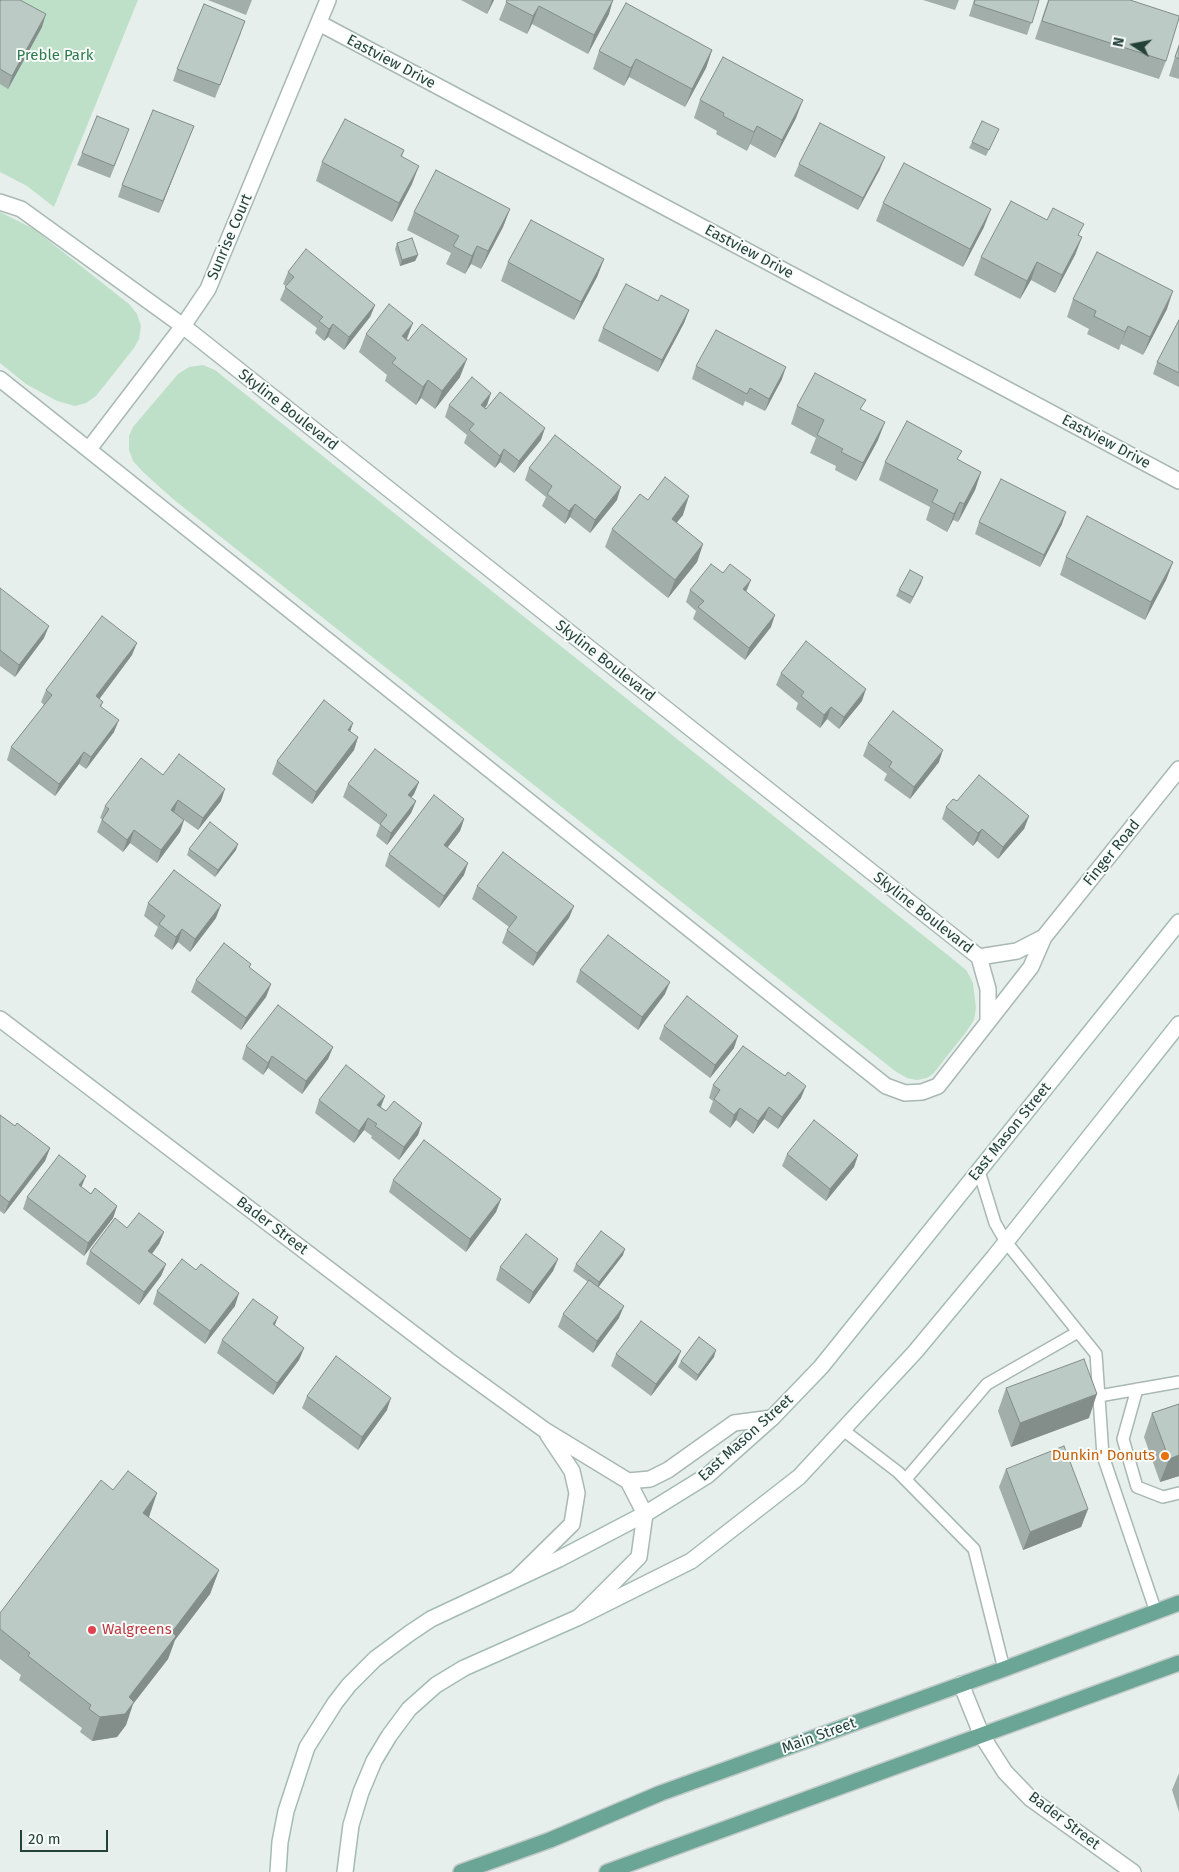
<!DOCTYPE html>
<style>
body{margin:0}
#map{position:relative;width:1179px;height:1872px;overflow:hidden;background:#e6efeb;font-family:"Fira Sans",sans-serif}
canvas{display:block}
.north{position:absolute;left:1109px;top:20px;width:50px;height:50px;-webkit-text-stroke:4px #f7fbf9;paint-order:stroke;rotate:281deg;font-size:14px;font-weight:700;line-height:20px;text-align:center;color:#24423a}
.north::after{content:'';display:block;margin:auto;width:18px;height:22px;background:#24423a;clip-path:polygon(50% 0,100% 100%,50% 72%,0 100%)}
.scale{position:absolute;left:20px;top:1830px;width:88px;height:22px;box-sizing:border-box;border:2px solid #24423a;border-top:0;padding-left:6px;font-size:15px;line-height:18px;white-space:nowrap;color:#24423a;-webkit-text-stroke:4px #f7fbf9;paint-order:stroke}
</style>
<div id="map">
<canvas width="1179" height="1872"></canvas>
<div class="north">N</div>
<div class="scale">20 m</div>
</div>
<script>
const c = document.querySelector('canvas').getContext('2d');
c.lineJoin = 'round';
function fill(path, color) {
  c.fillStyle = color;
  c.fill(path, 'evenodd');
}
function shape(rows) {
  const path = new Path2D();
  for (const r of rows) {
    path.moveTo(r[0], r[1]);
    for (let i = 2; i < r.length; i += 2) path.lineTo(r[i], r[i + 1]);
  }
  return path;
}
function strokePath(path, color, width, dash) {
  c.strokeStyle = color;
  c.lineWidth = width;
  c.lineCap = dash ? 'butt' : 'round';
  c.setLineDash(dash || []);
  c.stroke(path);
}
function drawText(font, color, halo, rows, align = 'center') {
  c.font = font + ' "Fira Sans",sans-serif';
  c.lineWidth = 4;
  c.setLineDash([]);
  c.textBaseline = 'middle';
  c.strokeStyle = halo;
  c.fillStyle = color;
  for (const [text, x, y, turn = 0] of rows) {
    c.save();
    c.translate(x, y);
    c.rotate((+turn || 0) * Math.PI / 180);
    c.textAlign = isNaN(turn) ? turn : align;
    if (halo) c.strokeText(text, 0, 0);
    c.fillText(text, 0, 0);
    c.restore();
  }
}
fill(shape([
 [0,0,138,0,54,207,27,186,0,172],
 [0,212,34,229,129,304,137,314,141,326,139,339,134,348,96,396,86,403,75,406,57,401,26,384,0,363],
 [203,365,215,370,959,964,967,971,973,983,976,1008,974,1020,966,1032,933,1074,927,1078,917,1080,907,1078,895,1071,173,499,143,472,133,461,129,450,129,436,133,427,178,374,189,367]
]), '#bfe0c8');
const service = shape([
 [979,1171,995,1223,1006,1242,1096,1354,1103,1456,1156,1612],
 [1137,1389,1123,1439,1137,1487,1163,1497,1179,1493],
 [1099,1396,1179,1382],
 [843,1430,898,1472,974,1549,1004,1669],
 [906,1479,987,1384,1078,1332]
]);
const minor = shape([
 [319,23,1179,481],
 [0,202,21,209,183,326,979,957,988,989,988,1022,938,1086,922,1092,905,1093,886,1086,0,379],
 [89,449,183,326,208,289,328,0],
 [979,957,1017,951,1044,937],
 [0,1019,448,1360,546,1431,628,1481,645,1514,639,1557,580,1616],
 [988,1022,1031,967,1044,937,1179,769],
 [628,1481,650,1479,668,1470,734,1423,772,1418],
 [517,1578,572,1524,577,1493,572,1471,548,1435],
 [961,1684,982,1736,1005,1772,1031,1799,1133,1872]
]);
const secondary = shape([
 [278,1872,280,1842,286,1811,307,1747,335,1703,349,1685,375,1659,410,1633,431,1619,559,1559,645,1514,708,1475,772,1418,821,1367,1179,922],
 [345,1872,351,1825,361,1792,374,1761,389,1736,409,1709,436,1685,464,1668,577,1618,691,1561,799,1477,915,1352,994,1257,1179,1024]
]);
const primary = shape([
 [461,1872,550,1840,661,1793,1004,1669,1179,1603],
 [607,1872,1179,1663]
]);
strokePath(service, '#a8b8b2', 14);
strokePath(minor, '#a8b8b2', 18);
strokePath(secondary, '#a4bbb3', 18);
strokePath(primary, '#c2cac8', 18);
strokePath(service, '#fff', 11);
strokePath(minor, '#fff', 15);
strokePath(secondary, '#fff', 15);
strokePath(primary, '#6aa596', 15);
fill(shape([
 [208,0,252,0,246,15],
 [461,0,494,0,487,14],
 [507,0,609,14,588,54,532,24,527,34,499,20],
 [923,0,959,0,955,10],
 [974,0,1039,0,1027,35,969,16],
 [1048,0,1130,0,1166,61,1159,79,1035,39],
 [0,1,42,27,8,89,0,84],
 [241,33,215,98,173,81,177,69],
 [1179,44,1179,79,1169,76],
 [712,50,706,68,685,107,629,77,624,86,593,69,599,51],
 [700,100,796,118,775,158,750,144,747,151,716,134,717,131,694,118],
 [194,126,159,213,118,197,122,185],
 [996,135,986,156,969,148,972,142],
 [124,142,110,178,77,165,82,153],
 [404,150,402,156,412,184,392,222,316,181,322,162],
 [799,164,880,169,858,210,794,176],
 [883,203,984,227,963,267,876,221],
 [510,209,503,227,481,269,471,264,465,274,446,264,451,253,407,230,414,212],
 [1047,220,1082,237,1075,255,1055,293,1031,280,1020,299,974,275,981,257],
 [397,243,418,255,415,261,400,266,395,249],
 [604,259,597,277,574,320,501,281,508,262],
 [288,272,375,305,370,317,344,350,328,337,324,341,315,333,317,328,280,300,286,286,283,284],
 [1073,299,1167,309,1143,355,1121,344,1119,350,1087,334,1089,329,1067,317],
 [658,301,689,310,684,323,658,372,598,341,603,328],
 [1179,320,1179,387,1153,374,1157,362],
 [366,334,407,339,460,377,435,409,421,398,416,405,385,381,387,375,359,352],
 [696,366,782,379,765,411,745,401,743,406,692,379],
 [491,393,487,405,485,408,541,440,514,473,500,462,495,468,464,443,467,435,445,417,449,405],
 [797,406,862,410,878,440,856,481,835,470,836,466,810,453,816,438,791,424],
 [958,460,981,472,975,490,958,522,953,520,947,532,926,520,930,507,879,480,885,462],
 [529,468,617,500,590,533,570,517,565,524,542,506,546,497,525,480],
 [648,500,683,515,676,523,703,544,697,562,668,598,605,547,612,529],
 [979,522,1062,524,1040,567,975,534],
 [1066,557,1173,562,1166,580,1145,620,1060,575],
 [921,583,910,604,896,596,899,590],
 [0,588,44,638,15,677,0,666],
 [690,590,746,592,771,627,745,660,693,619,696,611,686,602],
 [132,655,99,699,103,702,101,707,114,732,86,769,79,764,55,796,7,760,11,747,44,705,41,702,46,690],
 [781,673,862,701,839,729,827,719,820,728,796,709,798,703,776,685],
 [358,737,354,750,312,804,272,774,277,761],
 [868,743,939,762,910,799,884,780,887,774,863,756],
 [163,775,221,801,198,830,184,820,180,832,157,863,130,843,123,852,97,832,102,819,100,818,105,806],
 [419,782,414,794,411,798,416,801,411,813,387,845,376,836,380,825,343,797,348,784],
 [957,801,1029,816,1024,829,998,859,977,841,973,846,942,819,946,807],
 [464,819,460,831,448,847,464,875,439,908,385,866,389,854],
 [189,849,236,850,215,877,187,855],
 [477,886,569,918,533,966,502,943,507,930,509,927,472,899],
 [148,903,216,918,190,952,178,942,172,950,154,936,158,927,144,916],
 [251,964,249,968,271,984,266,997,241,1030,191,992,196,980],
 [580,970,665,994,638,1030,576,982],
 [664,1026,734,1048,710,1078,659,1039],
 [246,1046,333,1047,328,1059,302,1094,268,1068,263,1075,242,1059],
 [713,1085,801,1098,778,1129,764,1119,753,1134,736,1120,730,1128,709,1112,713,1101,709,1098],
 [385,1096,381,1107,386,1111,422,1123,418,1135,399,1160,371,1138,372,1136,364,1130,354,1143,315,1113,319,1100],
 [0,1115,15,1126,50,1148,45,1161,4,1214,0,1211],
 [787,1154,858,1155,854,1167,826,1201,782,1166],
 [393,1180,501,1199,496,1212,466,1252,389,1192],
 [82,1187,91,1194,117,1206,113,1218,84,1256,23,1209,27,1197],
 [127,1228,164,1232,159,1244,152,1254,166,1264,161,1276,139,1305,86,1264,90,1251],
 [623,1255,598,1287,619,1318,593,1353,558,1327,563,1314,588,1282,573,1271,576,1264],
 [558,1259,553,1271,529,1304,496,1280,500,1267],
 [157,1291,235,1306,205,1344,153,1304],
 [275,1326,304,1348,299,1360,273,1395,217,1353,222,1340],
 [681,1351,676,1363,651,1396,611,1366,616,1354],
 [714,1357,696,1381,678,1367,681,1361],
 [1006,1388,1089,1418,1011,1447,998,1411],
 [307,1396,387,1410,358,1450,302,1408],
 [1179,1404,1179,1476,1160,1482,1144,1437,1152,1413],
 [1006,1469,1088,1509,1081,1527,1023,1550,999,1487],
 [148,1517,219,1570,210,1594,175,1640,168,1659,133,1704,126,1725,117,1737,92,1741,80,1732,82,1728,19,1680,21,1675,0,1659,0,1613],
 [1179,1773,1179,1812,1172,1790]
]), '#a1aea9');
fill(shape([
 [492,0,494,0,487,14],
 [613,0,609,14,588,54,594,35],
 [539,6,532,24,527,34,533,16],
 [46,14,42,27,8,89,12,76],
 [712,50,706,68,685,107,692,89],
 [636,59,629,77,624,86,631,68],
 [803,100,796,118,775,158,782,140],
 [194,126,189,138,159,213,163,201],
 [757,126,750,144,747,151,754,132],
 [885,157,880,169,858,210,863,198],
 [419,166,412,184,392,222,399,203],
 [510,209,503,227,481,269,488,251],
 [991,209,984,227,963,267,970,249],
 [1082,237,1075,255,1055,293,1062,275],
 [477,246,471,264,465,274,472,256],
 [418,255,415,261,400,266,402,260],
 [604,259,597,277,574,320,581,302],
 [1037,262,1031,280,1020,299,1027,281],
 [1173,291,1167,309,1143,355,1150,337],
 [375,305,370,317,344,350,349,337],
 [689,310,684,323,658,372,662,360],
 [413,323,406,341,402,336],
 [333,324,328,337,324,341,329,329],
 [1128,326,1121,344,1119,350,1125,332],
 [467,359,460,377,435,409,442,391],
 [786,367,782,379,765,411,769,399],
 [428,380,421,398,416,405,423,387],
 [491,393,487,405,477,418,481,405],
 [885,422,878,440,856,481,863,463],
 [545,428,541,440,514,473,519,461],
 [504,449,500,462,495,468,500,456],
 [981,472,975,490,958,522,964,504],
 [621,487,617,500,590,533,595,520],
 [689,496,683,515,665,537,672,519],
 [960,502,953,520,947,532,954,514],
 [575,504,570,517,565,524,569,511],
 [1066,512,1062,524,1040,567,1044,555],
 [703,544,697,562,668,598,675,580],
 [1173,562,1166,580,1145,620,1151,602],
 [923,577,921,583,910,604,913,597],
 [751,580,746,592,743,589],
 [775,615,771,627,745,660,749,648],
 [49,626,44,638,15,677,19,665],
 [137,643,132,655,92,709,96,696],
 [866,689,862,701,839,729,844,717],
 [831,707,827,719,820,728,824,715],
 [119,720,114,732,86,769,91,757],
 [353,723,349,735,348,730],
 [358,737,354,750,312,804,316,792],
 [943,750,939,762,910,799,914,787],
 [84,752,79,764,55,796,59,784],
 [419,782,414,794,404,807,408,795],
 [225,789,221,801,198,830,203,818],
 [178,800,174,812,171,810],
 [416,801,411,813,387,845,391,833],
 [1029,816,1024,829,998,859,1003,847],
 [464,819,460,831,440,857,444,845],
 [184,820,180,832,157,863,161,850],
 [982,829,977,841,973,846,978,833],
 [134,830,130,843,123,852,127,840],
 [238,844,236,850,215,877,218,870],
 [468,863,464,875,439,908,444,896],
 [221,905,216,918,190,952,195,939],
 [574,906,569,918,533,966,537,953],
 [182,929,178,942,172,950,176,937],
 [670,982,665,994,638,1030,642,1017],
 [271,984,266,997,241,1030,246,1018],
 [738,1036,734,1048,710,1078,715,1065],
 [333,1047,328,1059,302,1094,306,1081],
 [272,1056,268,1068,263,1075,268,1063],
 [806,1086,801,1098,778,1129,782,1117],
 [385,1096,380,1108,377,1105],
 [769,1107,764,1119,753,1134,758,1121],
 [740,1108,736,1120,730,1128,734,1115],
 [368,1118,364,1130,354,1143,359,1131],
 [422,1123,418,1135,399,1160,404,1147],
 [50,1148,45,1161,4,1214,9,1202],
 [858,1155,854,1167,826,1201,830,1189],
 [86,1176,81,1188,79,1185],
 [501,1199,496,1212,466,1252,470,1239],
 [117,1206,113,1218,84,1256,88,1243],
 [164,1232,159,1244,144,1264,148,1251],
 [625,1249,623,1255,597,1289,599,1282],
 [558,1259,553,1271,529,1304,533,1292],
 [166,1264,161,1276,139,1305,144,1292],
 [239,1293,235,1306,205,1344,210,1331],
 [624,1306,619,1318,593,1353,597,1341],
 [278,1317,273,1330,273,1324],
 [304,1348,299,1360,273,1395,277,1383],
 [716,1350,714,1357,696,1381,698,1375],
 [681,1351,676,1363,651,1396,656,1384],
 [1097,1394,1089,1418,1011,1447,1020,1423],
 [391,1398,387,1410,358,1450,362,1437],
 [1179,1455,1179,1476,1160,1482,1169,1459],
 [157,1493,149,1517,134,1536,143,1513],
 [1088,1509,1081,1527,1023,1550,1030,1532],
 [219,1570,210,1594,175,1640,168,1659,133,1704,126,1725,117,1737,92,1741,100,1717,129,1697,172,1632]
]), '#838d89');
const building = shape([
 [1,0,20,0,46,14,12,76,0,69,0,1,1,0],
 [507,0,613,0,594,35,539,6,533,16,506,2,507,0],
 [975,0,1039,0,1032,23,974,4,975,0],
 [1049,0,1130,0,1179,16,1179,18,1166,61,1042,21,1049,0],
 [626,3,712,50,692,89,636,59,631,68,599,51,626,3],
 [204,4,245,21,220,85,177,69,204,4],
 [1179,46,1179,59,1175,57,1179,46],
 [723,57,803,100,782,140,757,126,754,132,723,116,724,113,700,100,723,57],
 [153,110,194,126,163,201,122,185,153,110],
 [97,116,129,129,114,166,82,153,97,116],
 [345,119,404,150,401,156,419,166,399,203,322,162,345,119],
 [982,121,999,129,989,150,972,142,982,121],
 [820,123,885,157,863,198,799,164,820,123],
 [904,163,991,209,970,249,883,203,904,163],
 [436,170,510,209,488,251,477,246,472,256,453,246,459,236,414,212,436,170],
 [1011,201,1047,220,1053,208,1084,224,1078,235,1082,237,1062,275,1037,262,1027,281,981,257,1011,201],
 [531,220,604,259,581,302,508,262,531,220],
 [412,238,418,255,402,260,397,243,412,238],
 [306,249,375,305,349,337,333,324,329,329,319,321,323,317,285,287,294,277,288,272,306,249],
 [1097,252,1173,291,1150,337,1128,326,1125,332,1094,316,1096,311,1073,299,1097,252],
 [626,284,658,301,661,295,689,310,662,360,603,328,626,284],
 [389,304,413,323,402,336,408,341,422,324,467,359,442,391,428,380,423,387,392,363,396,358,366,334,389,304],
 [1179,320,1179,373,1157,362,1179,320],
 [716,330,786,367,769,399,750,388,747,394,696,366,716,330],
 [815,373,866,400,860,409,885,422,863,463,841,452,843,449,817,435,824,420,797,406,815,373],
 [472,377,491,393,481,405,486,409,500,392,545,428,519,461,504,449,500,456,469,430,474,424,449,405,472,377],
 [907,421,962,451,957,459,981,472,964,504,960,502,954,514,932,502,938,490,885,462,907,421],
 [555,435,621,487,595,520,575,504,569,511,547,494,552,486,529,468,555,435],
 [665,477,689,496,672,519,703,544,675,580,612,529,640,494,648,500,665,477],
 [1001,479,1066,512,1044,555,979,522,1001,479],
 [1087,516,1173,562,1151,602,1066,557,1087,516],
 [711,564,723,573,730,564,751,580,743,589,775,615,749,648,698,607,704,601,690,590,711,564],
 [910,570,923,577,913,597,899,590,910,570],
 [0,588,49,626,19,665,0,650,0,588],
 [102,616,137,643,96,696,103,702,100,706,119,720,91,757,84,752,59,784,11,747,52,695,46,690,102,616],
 [806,641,866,689,844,717,831,707,824,715,801,696,804,692,781,673,806,641],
 [324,700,353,723,348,730,358,737,316,792,277,761,324,700],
 [893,711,943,750,914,787,889,767,892,762,868,743,893,711],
 [375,749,419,782,408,795,416,801,391,833,380,824,387,815,348,784,375,749],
 [179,754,225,789,203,818,178,800,171,810,184,820,161,850,134,830,127,840,102,820,109,809,105,806,141,758,163,775,179,754],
 [979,775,1029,816,1003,847,982,829,978,833,946,807,953,799,957,801,979,775],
 [434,795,464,819,444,845,468,863,444,896,389,854,434,795],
 [210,822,238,844,218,870,189,849,210,822],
 [503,852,574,906,537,953,507,930,517,917,477,886,503,852],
 [174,870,221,905,195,939,182,929,176,937,159,924,165,916,148,903,174,870],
 [608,935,670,982,642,1017,580,970,608,935],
 [224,943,251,964,249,967,271,984,246,1018,196,980,224,943],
 [687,996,738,1036,715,1065,664,1026,687,996],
 [278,1005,333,1047,306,1081,272,1056,268,1063,246,1046,278,1005],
 [743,1046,785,1076,788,1072,806,1086,782,1117,769,1107,758,1121,740,1108,734,1115,714,1099,720,1090,713,1085,743,1046],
 [346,1065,385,1096,377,1105,386,1111,394,1101,422,1123,404,1147,375,1126,377,1124,368,1118,359,1131,319,1100,346,1065],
 [0,1115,15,1126,17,1123,50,1148,9,1202,0,1195,0,1115],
 [814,1120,858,1155,830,1189,787,1154,814,1120],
 [424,1140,501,1199,470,1239,393,1180,424,1140],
 [59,1155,86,1176,79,1185,91,1194,95,1188,117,1206,88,1243,27,1197,59,1155],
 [139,1213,164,1232,148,1251,166,1264,144,1292,90,1251,115,1218,127,1228,139,1213],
 [601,1231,625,1249,599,1282,576,1264,601,1231],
 [526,1234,558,1259,533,1292,500,1267,526,1234],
 [182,1259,196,1270,201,1264,239,1293,210,1331,157,1291,182,1259],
 [589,1280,624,1306,597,1341,563,1314,589,1280],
 [253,1299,278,1317,273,1324,304,1348,277,1383,222,1340,253,1299],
 [641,1321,681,1351,656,1384,616,1354,641,1321],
 [699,1337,716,1350,698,1375,681,1361,699,1337],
 [336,1356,391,1398,362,1437,307,1396,336,1356],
 [1084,1359,1097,1394,1020,1423,1006,1388,1084,1359],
 [1179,1404,1179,1455,1169,1459,1152,1413,1179,1404],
 [1064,1446,1088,1509,1030,1532,1006,1469,1064,1446],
 [128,1471,157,1493,143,1513,219,1570,172,1632,176,1636,129,1697,134,1702,125,1714,100,1717,89,1709,91,1705,28,1656,30,1653,0,1629,0,1613,101,1480,113,1490,128,1471]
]);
fill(building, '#bbcac4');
strokePath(building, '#838d89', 1);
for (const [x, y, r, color] of [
 [1165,1456,5,"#e8710a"],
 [92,1630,5,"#e0444e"]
]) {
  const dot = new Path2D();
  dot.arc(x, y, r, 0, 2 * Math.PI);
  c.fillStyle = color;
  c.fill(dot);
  strokePath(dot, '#f7fbf9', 2);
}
drawText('15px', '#2d7a4b', '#f7fbf9', [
 ["Preble Park",55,56]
]);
drawText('15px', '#24423a', '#f7fbf9', [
 ["Eastview Drive",391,62,28],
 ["Sunrise Court",230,237,-67],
 ["Eastview Drive",749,252,28],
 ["Skyline Boulevard",288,410,38],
 ["Eastview Drive",1106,442,28],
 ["Skyline Boulevard",605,661,38],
 ["Finger Road",1112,853,-51],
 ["Skyline Boulevard",923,913,38],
 ["East Mason Street",1010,1132,-51],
 ["Bader Street",272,1226,37],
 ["East Mason Street",746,1438,-42],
 ["Main Street",819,1736,-20],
 ["Bader Street",1064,1821,37]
]);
drawText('15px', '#c56008', '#f7fbf9', [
 ["Dunkin' Donuts",1155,1456]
], 'right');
drawText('15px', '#be3a42', '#f7fbf9', [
 ["Walgreens",102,1630]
], 'left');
</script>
